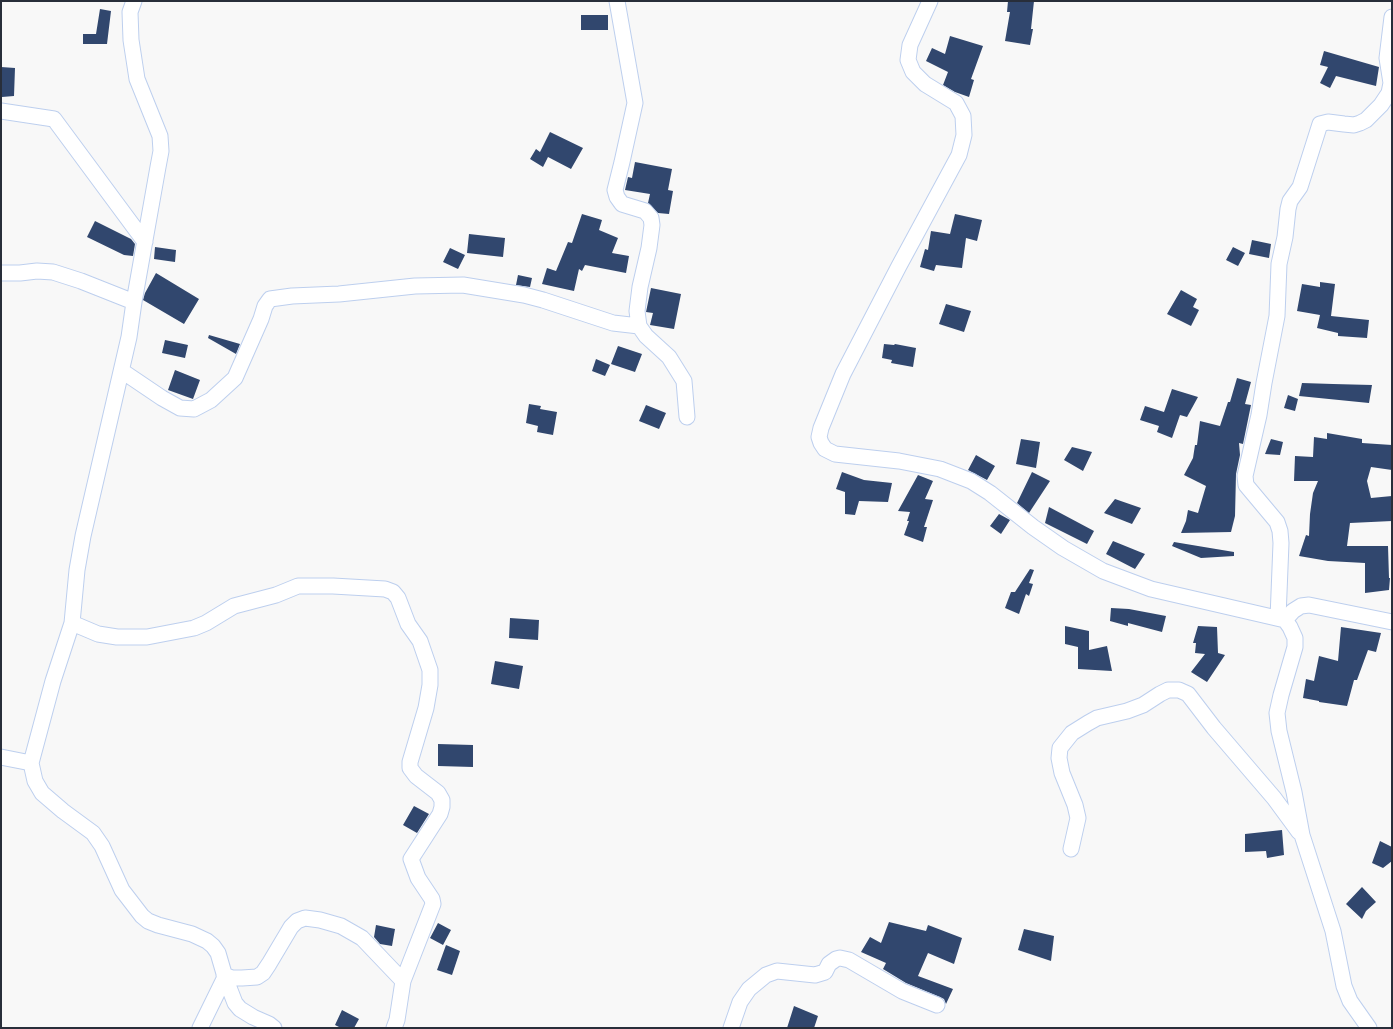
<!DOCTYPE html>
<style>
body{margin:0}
#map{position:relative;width:1393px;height:1029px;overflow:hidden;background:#f8f8f8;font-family:"Open Sans",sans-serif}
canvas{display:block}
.frame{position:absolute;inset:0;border:2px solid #282e3a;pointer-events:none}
</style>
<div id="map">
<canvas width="1393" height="1029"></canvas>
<div class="frame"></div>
</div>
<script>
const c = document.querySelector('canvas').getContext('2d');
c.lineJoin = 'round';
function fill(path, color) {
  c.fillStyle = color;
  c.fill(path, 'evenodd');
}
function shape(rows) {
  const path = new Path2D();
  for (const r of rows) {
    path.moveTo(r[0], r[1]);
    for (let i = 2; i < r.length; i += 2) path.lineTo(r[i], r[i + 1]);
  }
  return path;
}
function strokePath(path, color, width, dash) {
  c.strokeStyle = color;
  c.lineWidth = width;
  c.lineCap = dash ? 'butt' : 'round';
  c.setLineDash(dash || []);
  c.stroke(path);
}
fill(shape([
 [1008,1,1034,1,1031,29,1033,29,1030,45,1005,41,1010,12,1007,12],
 [100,9,111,11,107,44,83,44,83,34,96,34],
 [581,15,608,15,608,30,581,30],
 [950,36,983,46,971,79,974,80,969,97,955,92,943,85,948,72,926,61,932,48,945,54],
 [1324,51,1379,67,1376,86,1336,76,1330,88,1320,83,1328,67,1320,65],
 [1,67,15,68,14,96,2,97],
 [550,132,583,148,571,169,548,157,543,167,530,159,536,149,540,152],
 [635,162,672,169,668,190,673,191,669,214,658,213,648,203,650,194,625,190,628,177,632,178],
 [582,214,602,220,599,230,618,238,612,253,629,256,626,273,585,265,582,271,579,269,574,291,542,284,547,268,556,271,568,242,572,243],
 [955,214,982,220,977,241,966,238,962,268,936,265,934,271,920,267,925,249,928,250,931,231,950,234],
 [95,221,131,239,135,244,133,256,124,255,87,237],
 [469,234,505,238,503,257,467,253],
 [1252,240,1271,244,1269,258,1249,254],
 [155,247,176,250,175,262,154,259],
 [1233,247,1245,253,1238,266,1226,260],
 [450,248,465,255,458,269,443,262],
 [156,273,199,299,184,324,143,300,145,293],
 [518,275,532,278,530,287,516,285],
 [1320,282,1335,284,1331,316,1369,320,1367,338,1338,336,1338,333,1317,328,1320,315,1297,311,1302,284,1320,287],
 [651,288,681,294,674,329,650,325,653,313,646,312],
 [1181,290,1197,299,1193,307,1199,310,1191,326,1167,314],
 [946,304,971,311,964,332,939,324],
 [209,335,240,344,236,354,208,338],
 [165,340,188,345,185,358,162,353],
 [884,344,894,345,895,344,916,348,913,367,891,363,892,360,882,358],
 [618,346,642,354,635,372,611,364],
 [596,359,610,365,605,376,592,371],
 [175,370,200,380,193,399,168,390],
 [1237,378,1251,382,1245,404,1251,405,1243,444,1239,443,1240,455,1236,474,1235,516,1231,532,1181,533,1186,521,1188,510,1198,513,1206,486,1184,475,1193,458,1195,445,1197,445,1200,421,1220,426,1228,402,1230,402],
 [1302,383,1333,384,1372,385,1369,403,1299,396],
 [1172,389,1198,397,1187,417,1180,415,1172,438,1157,432,1159,426,1140,420,1145,406,1164,412],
 [1288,395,1298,399,1295,411,1284,408],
 [529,404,541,406,540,409,557,412,553,435,537,432,538,426,526,423],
 [646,405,666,413,659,429,639,421],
 [1327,433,1362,439,1362,443,1392,445,1392,470,1371,467,1367,481,1371,498,1392,496,1392,521,1350,523,1347,546,1388,546,1389,578,1390,578,1389,590,1365,593,1365,563,1328,561,1299,556,1306,535,1309,536,1310,514,1313,493,1318,481,1294,481,1295,456,1313,457,1314,437,1327,439],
 [1021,439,1040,442,1036,468,1016,464],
 [1271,439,1283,442,1280,455,1265,454],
 [1072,447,1092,452,1083,471,1064,460],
 [976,455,995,466,987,480,968,470],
 [842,472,864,480,892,483,888,502,859,501,855,515,845,514,845,492,836,489],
 [1032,472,1050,481,1029,513,1017,503],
 [918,475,933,481,925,499,933,500,924,527,927,527,923,542,904,535,909,521,907,521,910,512,898,511],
 [1115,499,1141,508,1132,524,1104,513],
 [1049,507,1094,531,1087,544,1045,523],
 [999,514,1010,520,1001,534,990,526],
 [1113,541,1145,554,1135,569,1106,554],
 [1174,542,1234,552,1234,556,1201,558,1172,546],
 [1030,569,1034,570,1029,583,1033,584,1029,596,1026,594,1019,614,1005,608,1011,592,1015,592],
 [1111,608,1129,609,1166,616,1162,632,1128,623,1128,626,1110,621],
 [510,618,539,620,538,640,509,638],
 [1065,626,1089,631,1089,650,1107,646,1112,671,1078,669,1078,647,1065,644],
 [1198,626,1217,627,1218,653,1225,655,1207,682,1191,672,1205,654,1195,653,1196,643,1193,643],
 [1341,627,1381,633,1376,652,1368,650,1357,680,1354,680,1347,706,1319,702,1319,701,1303,698,1306,679,1314,681,1319,656,1338,661],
 [495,661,523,666,519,689,491,684],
 [438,744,473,745,473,767,438,766],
 [414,806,429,814,417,833,403,825],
 [1282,830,1284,855,1267,858,1266,851,1245,852,1245,834],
 [1380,841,1392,847,1392,861,1383,868,1372,863],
 [1362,887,1376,902,1366,911,1362,919,1346,904],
 [889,922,926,931,928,925,962,938,954,964,928,953,918,976,953,989,946,1004,944,999,940,997,906,983,883,969,886,963,861,952,870,937,881,943],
 [438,923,451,930,443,945,430,938],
 [376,925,395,929,392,946,380,944,374,937],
 [1024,929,1054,936,1051,961,1018,950],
 [446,945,460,951,452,975,437,970],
 [794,1006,818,1016,814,1028,787,1028],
 [342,1010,359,1019,354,1028,341,1028,335,1025]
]), '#31476e');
const minor = shape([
 [134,1,130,12,131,40,137,79,160,136,161,151,158,167,134,302,129,337,83,536,77,570,72,623,53,681,31,763,35,781,42,793,63,811,93,833,102,846,122,890,142,916,148,921,158,925,192,934,207,941,213,946,218,953,225,977,200,1028],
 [617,1,635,103,622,162,615,190,617,197,622,204,645,211,651,218,652,225,649,248,640,287,637,311,639,326,646,336,669,357,684,381,687,417],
 [930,1,910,45,908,60,913,72,925,84,956,103,963,116,964,135,959,155,899,266,843,374,821,428,819,437,821,443,825,449,835,454,899,461,940,469,971,481,990,493,1033,527,1063,548,1103,571,1151,589,1285,620,1290,627,1295,638,1295,647,1281,695,1277,713,1279,731,1294,792,1302,835,1333,931,1344,986,1350,1001,1369,1028],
 [1,111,54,119,145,242],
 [1,273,20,273,37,271,53,272,81,281,134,302],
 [122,371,162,398,180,408,194,409,211,400,235,378,261,319,265,306,270,299,292,296,339,294,415,286,463,285,524,295,543,300,613,323,639,326],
 [1278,618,1281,543,1280,531,1277,522,1246,485,1245,476,1259,415,1264,383,1277,316,1279,264,1285,237,1288,209,1290,201,1300,187,1320,124,1328,122,1344,124,1354,125,1360,123,1366,120,1381,105,1389,93,1391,83,1387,58,1392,17],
 [1285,620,1293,611,1301,606,1309,605,1392,622],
 [72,623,98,634,117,637,147,637,194,628,206,623,234,606,276,595,298,586,333,586,385,589,393,592,398,598,408,624,420,641,430,670,430,685,426,708,410,762,410,768,416,776,438,793,442,800,442,807,440,814,411,859,418,878,432,899,433,904,403,981,397,1020,394,1028],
 [1,757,31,763],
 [1071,849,1078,818,1075,805,1062,773,1059,758,1060,748,1072,733,1088,723,1097,718,1127,711,1143,705,1160,694,1168,690,1179,690,1188,694,1214,728,1274,798,1299,832],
 [224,975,232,978,242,978,257,977,263,973,269,964,291,927,297,921,305,918,320,920,341,926,362,938,403,981],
 [225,977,235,1003,240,1009,253,1017,269,1024,274,1028],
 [731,1028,740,1002,749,989,766,975,777,971,815,975,825,972,829,964,836,959,840,958,849,960,902,991,937,1005]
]);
strokePath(minor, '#bdcfee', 17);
strokePath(minor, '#fff', 15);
</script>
